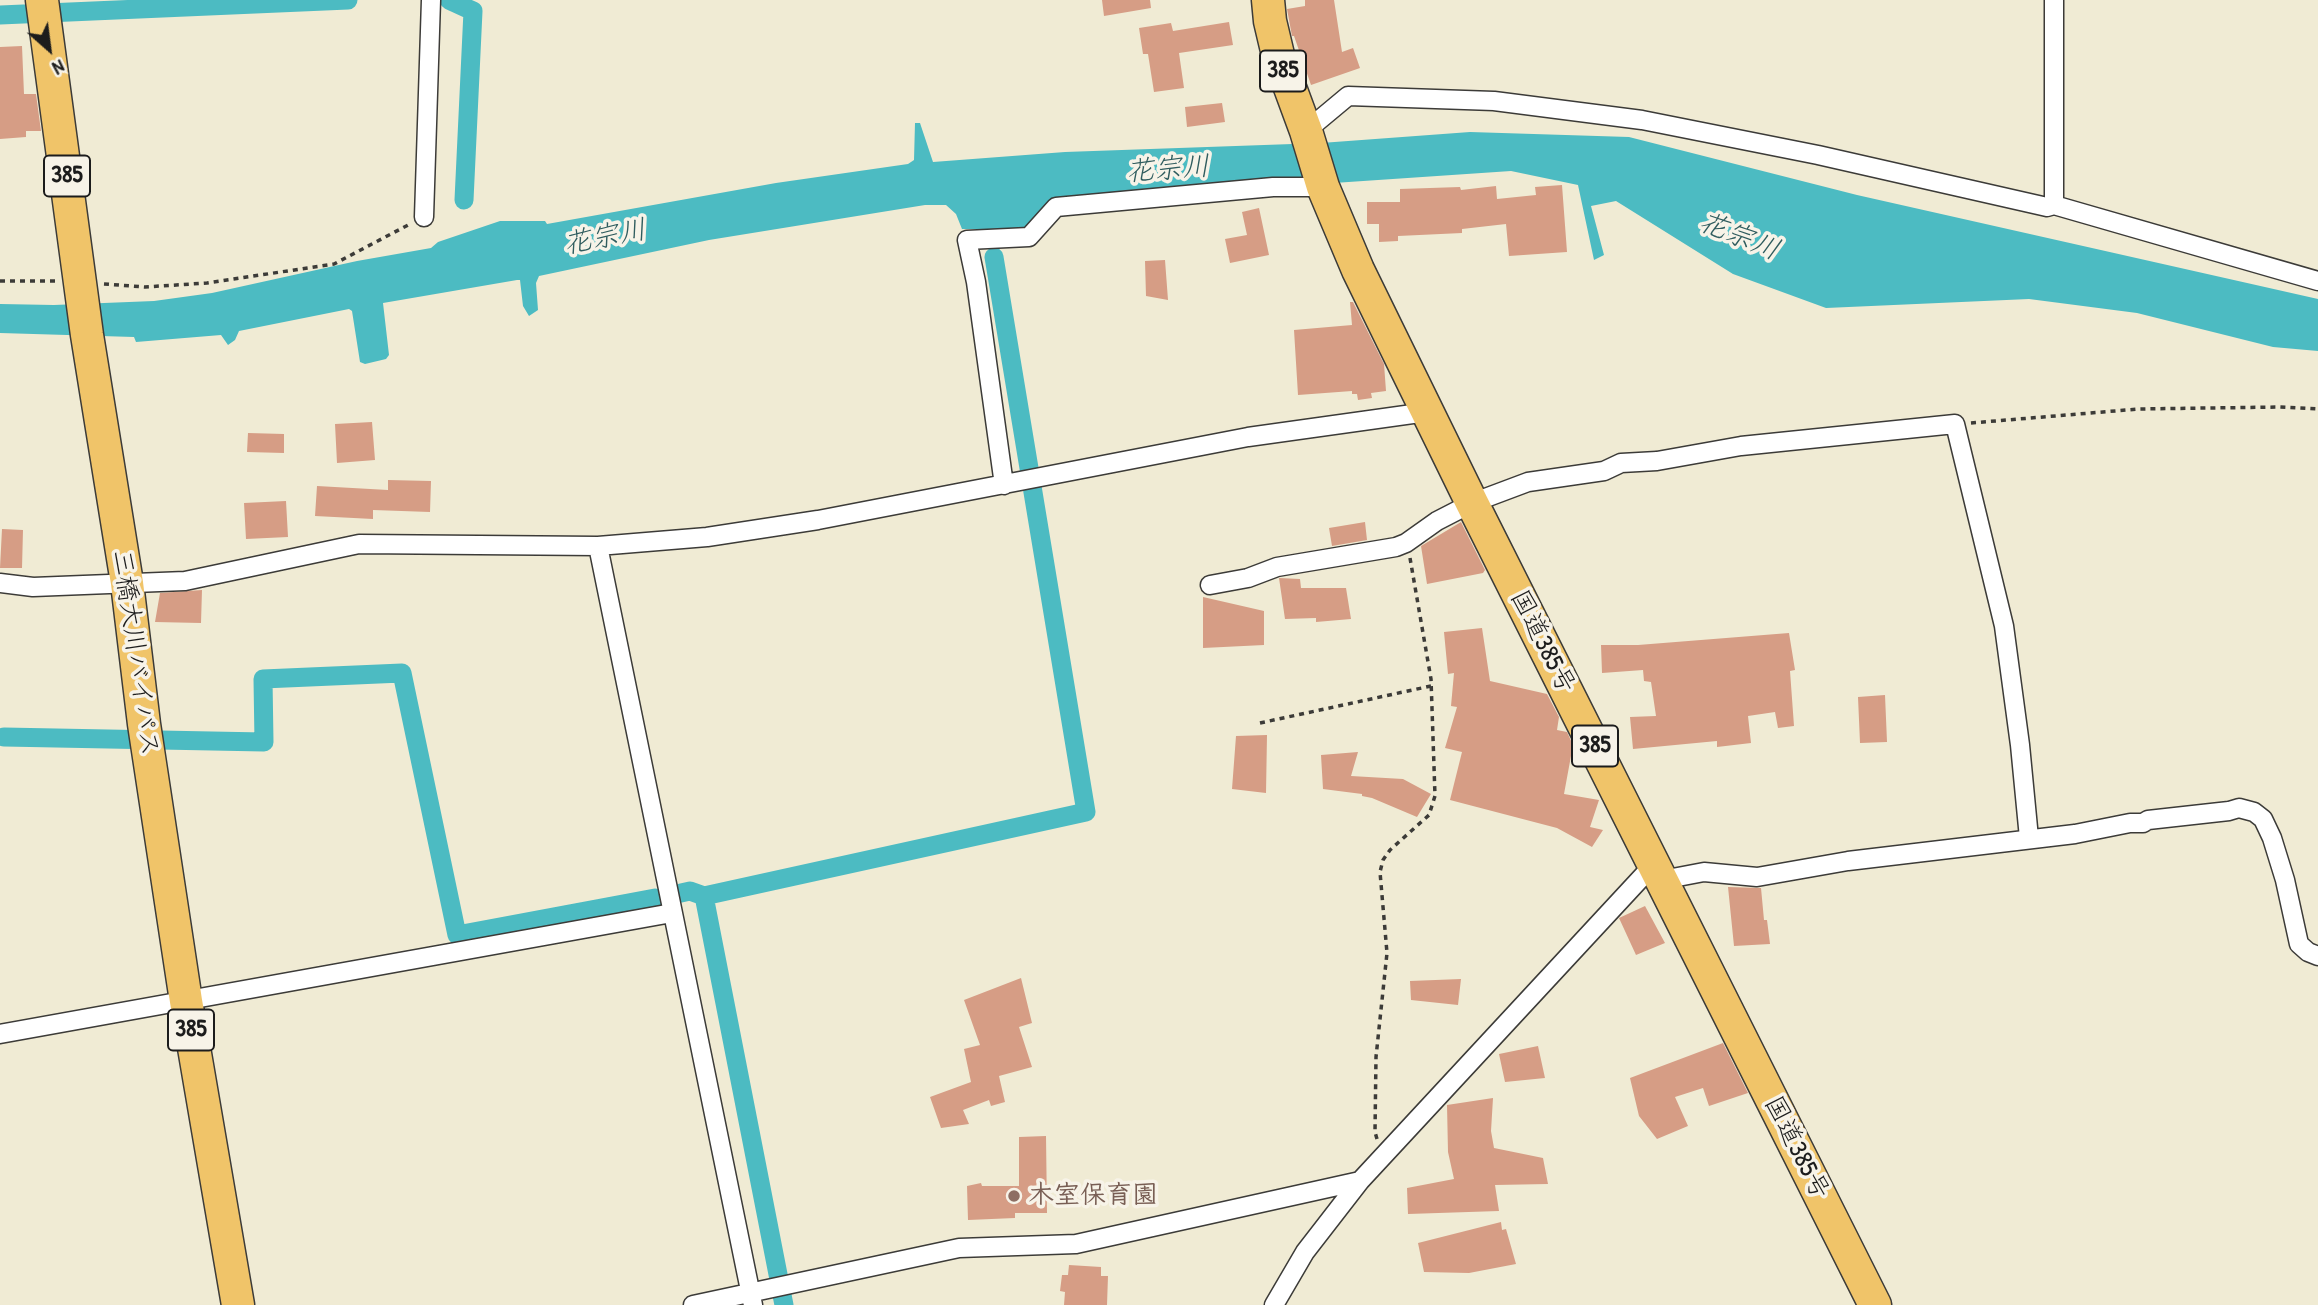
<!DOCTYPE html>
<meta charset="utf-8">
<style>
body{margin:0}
#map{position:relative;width:2318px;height:1305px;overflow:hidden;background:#f0ebd4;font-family:"Patrick Hand",sans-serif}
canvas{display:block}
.north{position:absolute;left:14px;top:14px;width:70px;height:70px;-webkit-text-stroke:5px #f7f3e8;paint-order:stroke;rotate:152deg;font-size:19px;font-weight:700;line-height:28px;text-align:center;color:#1c1c1c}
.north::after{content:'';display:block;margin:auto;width:24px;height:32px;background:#1c1c1c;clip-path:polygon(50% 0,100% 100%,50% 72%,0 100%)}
</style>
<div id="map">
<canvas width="2318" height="1305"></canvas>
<div class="north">N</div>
</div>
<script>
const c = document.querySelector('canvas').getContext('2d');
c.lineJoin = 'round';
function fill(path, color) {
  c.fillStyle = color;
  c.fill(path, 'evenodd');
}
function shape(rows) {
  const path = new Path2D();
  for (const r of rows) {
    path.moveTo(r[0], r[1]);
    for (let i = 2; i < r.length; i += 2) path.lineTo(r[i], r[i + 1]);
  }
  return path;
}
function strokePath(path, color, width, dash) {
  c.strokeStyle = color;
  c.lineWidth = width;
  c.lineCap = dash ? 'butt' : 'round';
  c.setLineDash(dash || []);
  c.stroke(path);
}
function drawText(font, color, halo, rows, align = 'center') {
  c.font = font + ' "Patrick Hand","Klee One",sans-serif';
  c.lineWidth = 7;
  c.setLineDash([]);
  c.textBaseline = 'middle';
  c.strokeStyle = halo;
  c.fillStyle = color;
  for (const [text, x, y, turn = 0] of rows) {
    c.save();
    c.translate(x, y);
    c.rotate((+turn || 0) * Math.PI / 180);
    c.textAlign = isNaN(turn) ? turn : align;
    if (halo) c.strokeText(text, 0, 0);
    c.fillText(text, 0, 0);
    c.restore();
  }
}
fill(shape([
 [915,123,920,123,933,162,1065,152,1321,143,1470,132,1629,137,1857,195,2318,299,2318,351,2273,347,2137,313,2029,299,1826,308,1733,274,1616,201,1591,206,1604,255,1594,260,1578,185,1511,171,1053,202,1030,229,962,229,956,214,946,205,925,205,709,240,539,276,536,283,538,310,529,316,523,306,520,280,517,280,383,303,389,355,386,359,365,364,360,362,352,311,349,309,239,331,235,340,228,345,221,335,136,342,134,337,0,333,0,304,54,305,154,301,212,293,357,261,431,248,438,242,500,221,545,221,547,224,776,183,908,164,914,160]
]), '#4cbbc2');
strokePath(shape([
 [449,0,473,11,464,200],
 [0,15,348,0],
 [4,737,264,742,263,679,402,673,457,935,655,898],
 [681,893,690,891,704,896],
 [784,1305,704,896,1086,812,994,257]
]), '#4cbbc2', 19);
fill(shape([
 [1102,0,1150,0,1151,8,1104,16],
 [1305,0,1334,0,1342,52,1353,48,1360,68,1311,85,1294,36,1292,36,1287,9,1305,6],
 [1229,22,1233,45,1179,53,1184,88,1154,92,1148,54,1143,54,1139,28,1171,23,1173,31],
 [22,46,24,94,36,94,41,131,26,131,26,137,0,139,0,47],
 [1222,103,1225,122,1187,127,1185,107],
 [1562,185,1567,252,1509,256,1506,224,1462,229,1462,233,1398,236,1398,241,1379,242,1379,224,1367,224,1367,202,1400,202,1400,189,1460,187,1461,190,1496,186,1497,199,1536,195,1535,187],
 [1259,208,1269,255,1230,263,1225,239,1247,235,1242,212],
 [1165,260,1168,300,1146,296,1145,261],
 [1350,302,1353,302,1384,364,1386,391,1371,393,1372,398,1358,400,1357,394,1352,394,1352,391,1298,395,1294,330,1352,325],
 [372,422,375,460,337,463,335,424],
 [248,433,284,434,284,453,247,452],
 [388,480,431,481,430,512,373,510,373,519,315,516,317,486,388,490],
 [286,501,288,537,246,539,244,503],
 [1365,522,1367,540,1332,546,1329,528],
 [1461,522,1485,570,1483,573,1427,584,1421,546],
 [2,529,23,530,22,568,0,568],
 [1279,578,1300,579,1301,588,1346,588,1351,619,1316,622,1316,618,1285,619],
 [202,590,201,623,155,622,160,593],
 [1203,597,1264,611,1264,645,1203,648],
 [1482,628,1490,681,1547,694,1559,717,1557,730,1567,732,1573,745,1564,794,1599,800,1590,827,1603,830,1592,847,1557,828,1450,800,1462,752,1445,748,1457,707,1451,706,1454,673,1448,674,1444,632],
 [1789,633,1795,670,1790,671,1794,726,1778,728,1775,712,1748,716,1751,743,1717,747,1717,741,1633,749,1630,717,1656,716,1651,682,1644,681,1643,670,1602,673,1601,645,1638,645],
 [1885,695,1887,742,1860,743,1858,697],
 [1267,735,1266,793,1232,789,1236,736],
 [1358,752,1351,776,1403,779,1431,794,1417,817,1372,798,1362,796,1362,794,1323,789,1321,755],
 [1728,887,1761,888,1764,920,1767,920,1770,944,1734,946],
 [1645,906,1665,943,1636,955,1619,918],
 [1021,978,1032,1023,1019,1027,1032,1067,999,1076,1005,1102,991,1106,989,1100,963,1110,969,1124,941,1128,930,1097,971,1082,964,1049,980,1045,964,1000],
 [1461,979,1458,1005,1411,1000,1410,981],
 [1723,1043,1748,1093,1709,1106,1703,1088,1675,1097,1688,1126,1657,1139,1639,1116,1630,1078],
 [1538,1046,1545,1078,1505,1082,1499,1054],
 [1493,1098,1491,1131,1494,1148,1543,1158,1548,1184,1495,1185,1499,1211,1408,1214,1407,1188,1454,1179,1448,1152,1447,1105],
 [1046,1136,1047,1213,1015,1213,1015,1218,968,1220,967,1186,981,1183,982,1186,1019,1186,1019,1137],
 [1501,1222,1502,1230,1506,1229,1516,1264,1469,1273,1424,1272,1418,1243],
 [1069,1265,1101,1267,1101,1276,1108,1276,1107,1305,1064,1305,1065,1292,1060,1291,1062,1275,1068,1275]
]), '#d69d85');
const street = shape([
 [1306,131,1348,96,1494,101,1642,120,1818,155,2047,207,2054,205,2318,281],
 [2054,205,2054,0],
 [424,217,431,0],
 [1004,485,976,282,967,240,1029,237,1056,207,1273,187,1323,187],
 [598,546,753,1305],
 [0,583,33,587,185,581,359,544,598,546,707,537,818,520,1248,437,1427,412],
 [1210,585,1248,578,1277,567,1396,547,1406,543,1437,521,1472,503,1528,482,1604,471,1621,463,1657,461,1741,446,1955,424,2004,626,2020,745,2029,838],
 [1662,880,1704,872,1757,877,1848,861,2075,834,2130,823,2143,823,2148,820,2229,811,2239,808,2254,812,2263,819,2272,838,2285,880,2299,944,2308,952,2318,956],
 [0,1034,672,913],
 [693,1305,959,1248,1076,1244,1360,1181],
 [1274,1305,1305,1252,1360,1181,1654,864]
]);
const highway = shape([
 [42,0,87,335,127,583,144,724,186,1001,238,1305],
 [1268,0,1270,21,1278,55,1306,131,1323,187,1358,270,1472,503,1875,1305]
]);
strokePath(street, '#3c3b38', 21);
strokePath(highway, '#3c3b38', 35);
strokePath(shape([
 [0,281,55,281],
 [104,284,145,287,207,283,334,264,410,224],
 [1971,423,2138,409,2280,407,2318,409],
 [1260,723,1431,686],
 [1377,1139,1375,1132,1376,1057,1387,953,1380,872,1383,860,1390,850,1429,815,1435,796,1431,679,1410,558]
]), '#3c3b38', 3.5, [5, 5]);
strokePath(street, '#fff', 18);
strokePath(highway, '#f0c469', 32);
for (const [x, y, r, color] of [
 [1014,1196,7,"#8d6e63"]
]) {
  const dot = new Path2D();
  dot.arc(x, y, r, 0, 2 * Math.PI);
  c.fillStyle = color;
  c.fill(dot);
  strokePath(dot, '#f7f3e8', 2.5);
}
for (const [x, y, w] of [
 [1283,71,46],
 [67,176,46],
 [1595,746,46],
 [191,1030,46]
]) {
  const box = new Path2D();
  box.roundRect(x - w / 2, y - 20.5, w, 41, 5);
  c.fillStyle = '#f7f3e8';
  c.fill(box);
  strokePath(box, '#1c1c1c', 2);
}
drawText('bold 24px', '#1c1c1c', null, [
 ["385",1283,71],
 ["385",67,176],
 ["385",1595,746],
 ["385",191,1030]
]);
drawText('26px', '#1c1c1c', '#f7f3e8', [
 ["国道385号",1542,642,63],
 ["三橋大川バイパス",135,653,82],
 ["国道385号",1796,1148,63]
]);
drawText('bold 26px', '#785e54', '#f7f3e8', [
 ["木室保育園",1028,1196]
], 'left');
drawText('italic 28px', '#2f5c5e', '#f7f3e8', [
 ["花宗川",1168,170,-4],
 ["花宗川",1739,237,22],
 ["花宗川",605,238,-11]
]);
</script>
